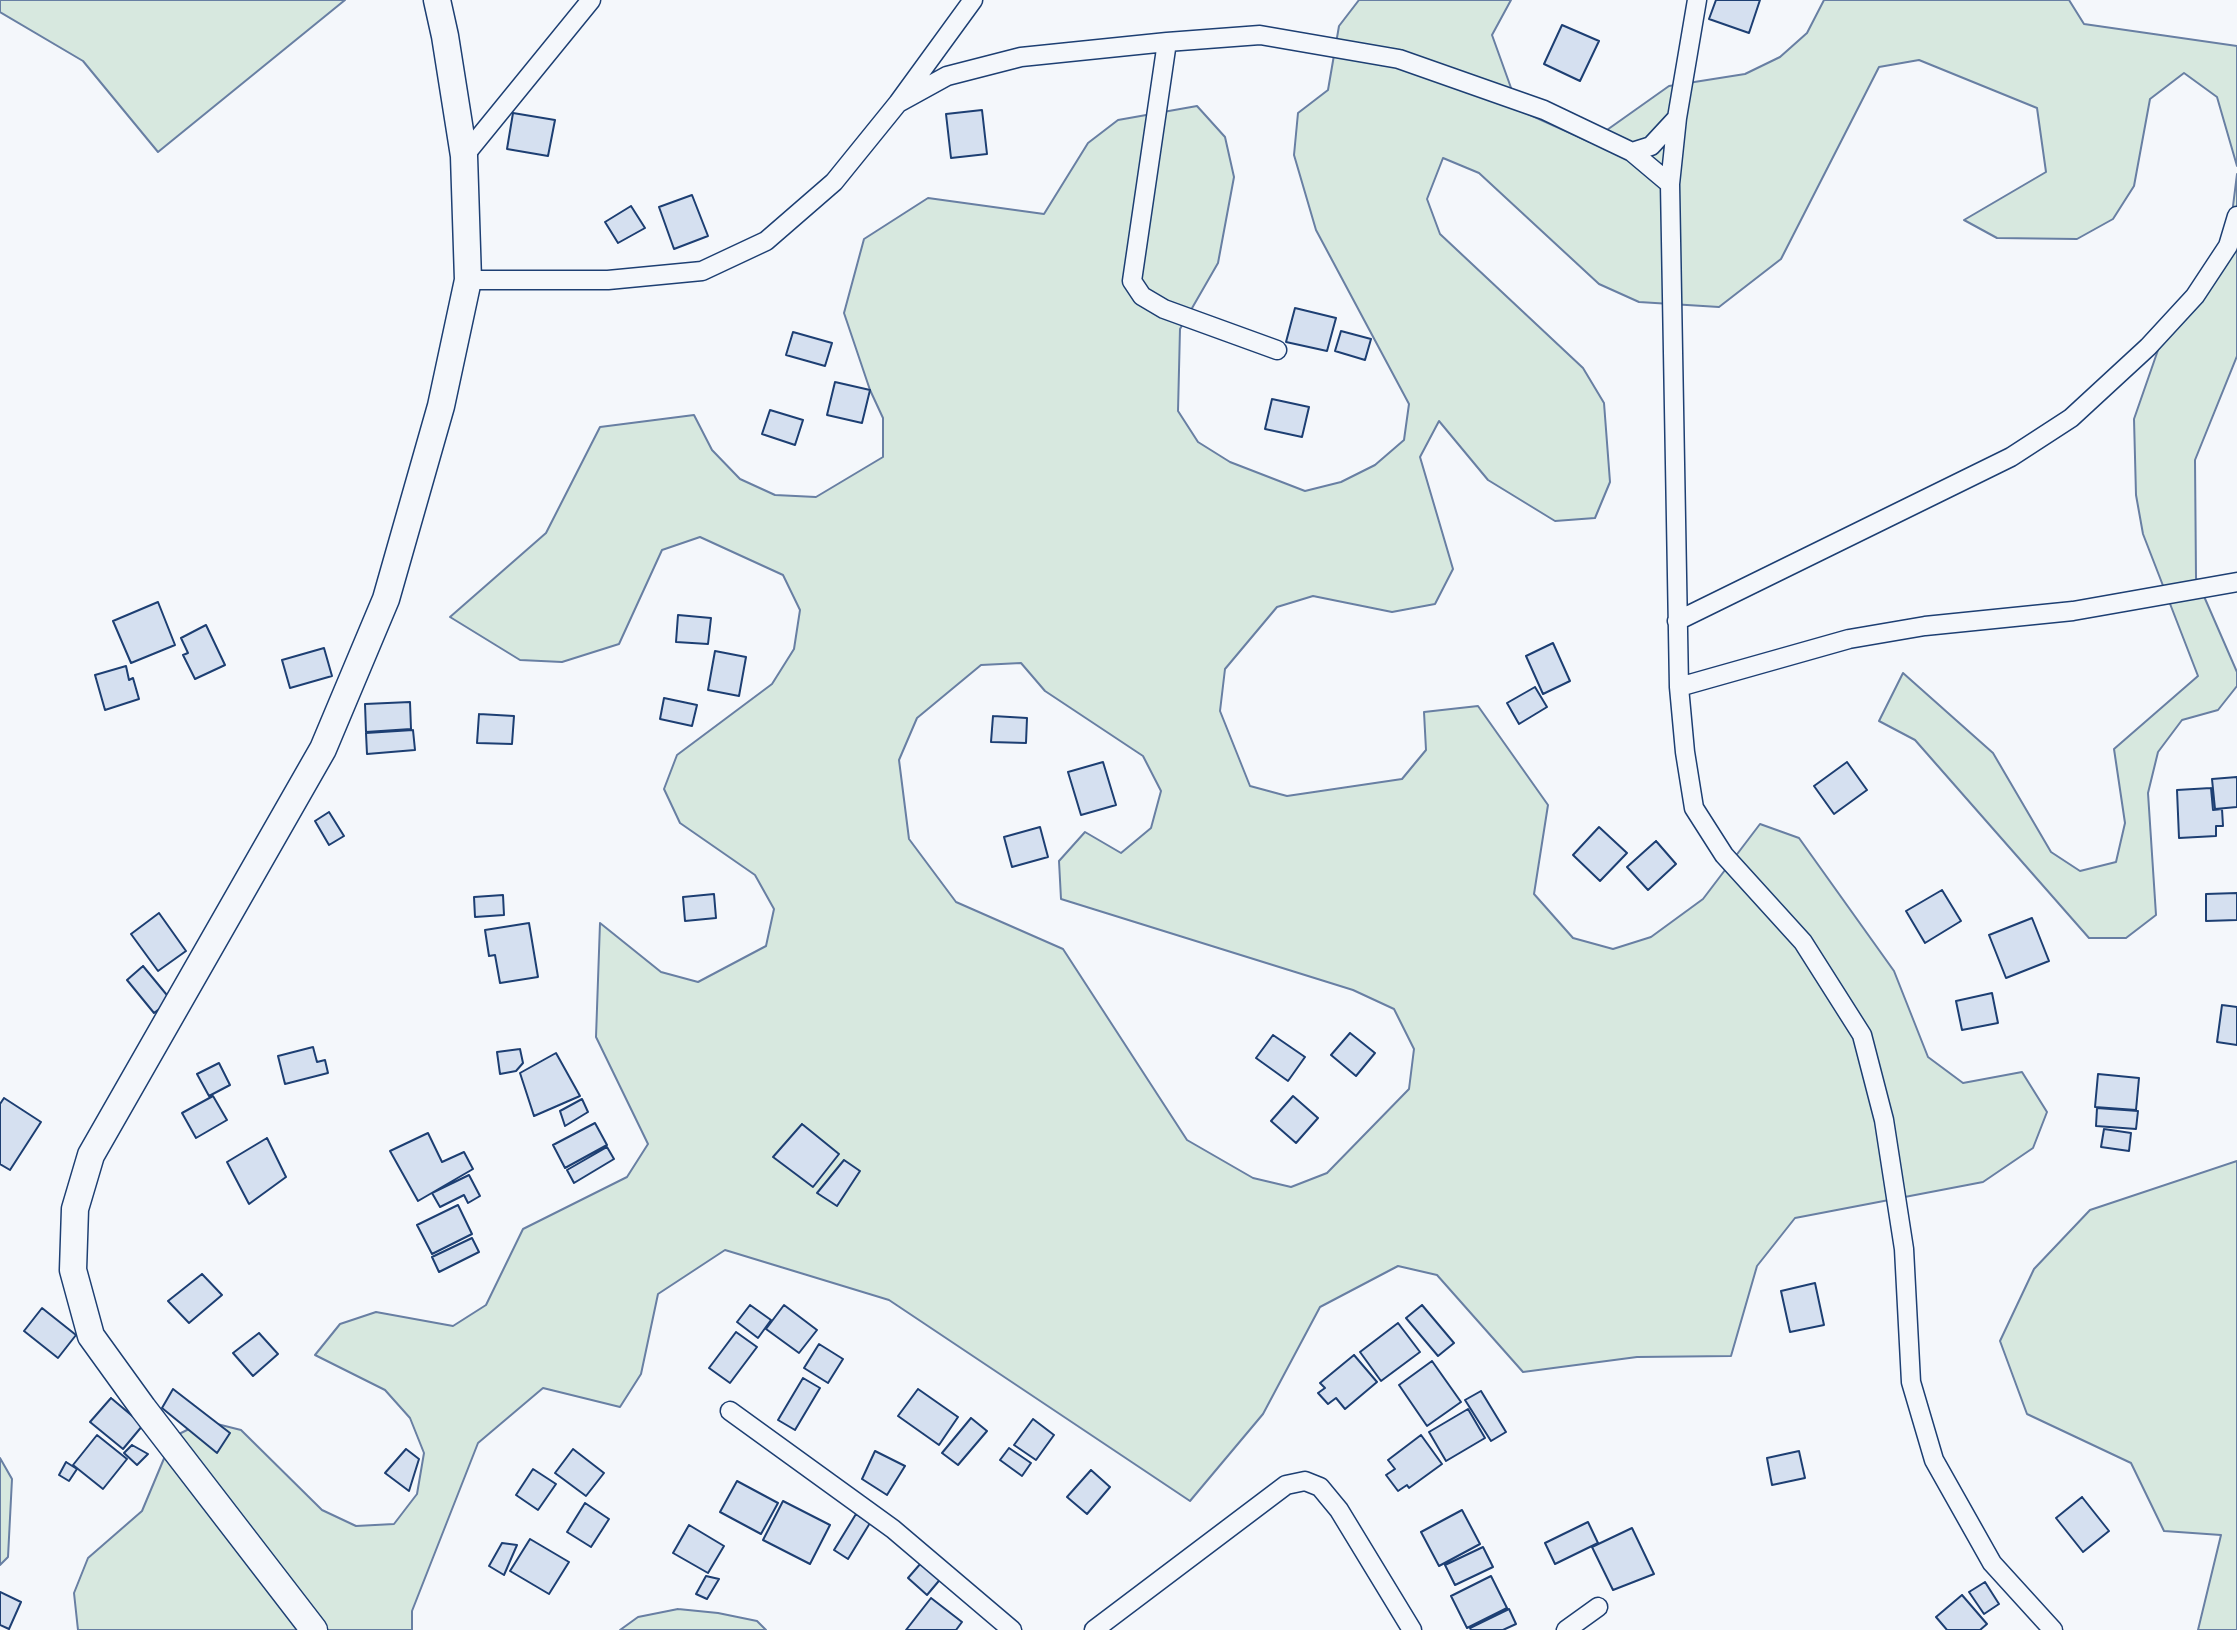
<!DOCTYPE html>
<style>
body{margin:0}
canvas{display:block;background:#f4f7fb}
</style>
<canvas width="2237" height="1630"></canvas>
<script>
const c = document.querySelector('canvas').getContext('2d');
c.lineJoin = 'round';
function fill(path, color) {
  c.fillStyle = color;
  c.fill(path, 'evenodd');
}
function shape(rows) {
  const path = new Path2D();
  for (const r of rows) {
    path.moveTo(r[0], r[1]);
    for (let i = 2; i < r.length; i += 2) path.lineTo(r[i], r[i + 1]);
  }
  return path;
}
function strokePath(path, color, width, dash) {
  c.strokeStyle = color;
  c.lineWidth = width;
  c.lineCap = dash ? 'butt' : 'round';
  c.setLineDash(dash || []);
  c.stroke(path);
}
const green = shape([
 [0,0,345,0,158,152,83,61,0,12,0,0],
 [1359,0,1511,0,1492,35,1519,110,1590,142,1669,86,1745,74,1780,57,1807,33,1824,0,2069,0,2084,24,2237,46,2237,166,2217,97,2184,73,2150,99,2134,186,2113,219,2077,239,1997,238,1964,220,2046,172,2037,108,1919,60,1879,67,1781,259,1719,307,1639,302,1599,284,1479,173,1443,158,1427,199,1440,234,1583,368,1604,403,1610,482,1595,518,1555,521,1488,480,1439,421,1420,457,1453,569,1435,604,1392,612,1313,596,1277,607,1225,669,1220,711,1250,786,1287,796,1402,779,1426,750,1424,712,1478,706,1548,805,1534,894,1573,938,1613,949,1651,937,1703,899,1760,824,1799,838,1894,971,1928,1057,1963,1083,2022,1072,2047,1112,2033,1148,1983,1182,1795,1218,1757,1266,1731,1356,1637,1357,1523,1372,1437,1275,1398,1266,1320,1307,1263,1414,1190,1501,889,1300,725,1250,658,1294,641,1374,620,1407,543,1388,478,1443,412,1611,412,1630,78,1630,74,1593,88,1558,142,1511,173,1437,205,1421,241,1430,322,1510,356,1526,394,1524,417,1494,424,1453,410,1418,385,1390,315,1355,340,1324,376,1312,453,1326,486,1305,523,1229,627,1177,648,1144,596,1037,600,923,661,972,698,982,766,946,774,909,755,875,680,823,664,789,677,755,772,684,794,649,800,610,783,575,700,537,662,550,619,644,562,662,520,660,450,617,546,533,600,427,694,415,712,450,740,479,775,495,816,497,883,457,883,418,870,390,844,313,864,239,928,198,1044,214,1088,143,1118,120,1197,106,1225,137,1234,177,1218,263,1180,329,1178,411,1198,442,1230,462,1305,491,1341,482,1375,465,1404,440,1409,404,1316,230,1294,155,1298,113,1328,90,1339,26,1359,0],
 [1021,663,1045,691,1143,756,1161,791,1151,828,1121,853,1085,832,1059,861,1061,899,1353,990,1394,1009,1414,1049,1409,1089,1327,1173,1291,1187,1253,1178,1187,1140,1063,949,956,902,909,839,899,760,917,718,981,665,1021,663],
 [2237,174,2237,356,2195,460,2196,578,2237,672,2237,686,2218,710,2182,720,2158,752,2148,793,2156,915,2126,938,2089,938,1915,740,1879,721,1903,673,1993,753,2051,852,2080,871,2116,862,2125,823,2114,749,2198,676,2143,534,2136,495,2134,419,2166,327,2228,246,2237,174],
 [2237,1161,2237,1630,2198,1630,2221,1535,2164,1531,2131,1463,2027,1414,2000,1341,2034,1269,2090,1210,2237,1161],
 [0,1458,12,1479,8,1557,0,1565,0,1458],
 [678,1609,718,1613,757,1621,766,1630,620,1630,638,1617,678,1609]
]);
fill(green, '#d7e8df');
strokePath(green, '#687fa3', 2);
const building = shape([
 [1716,0,1760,0,1749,33,1709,19,1716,0],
 [1562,25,1599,41,1580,81,1544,64,1562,25],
 [982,110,987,154,951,158,946,114,982,110],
 [513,113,555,120,548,156,507,149,513,113],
 [692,195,708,236,674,249,659,207,692,195],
 [631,206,645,228,618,243,605,222,631,206],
 [1295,308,1336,318,1327,351,1286,342,1295,308],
 [1341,331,1371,339,1365,360,1335,351,1341,331],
 [793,332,832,343,825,366,786,355,793,332],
 [835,382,870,390,862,423,827,415,835,382],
 [1272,399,1309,407,1302,437,1265,429,1272,399],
 [770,410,803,420,795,445,762,434,770,410],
 [158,602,175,645,131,663,113,621,158,602],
 [678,615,711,618,708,644,676,642,678,615],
 [206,625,225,665,195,679,183,655,188,653,181,638,206,625],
 [1553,643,1570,681,1543,694,1526,656,1553,643],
 [324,648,332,676,290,688,282,660,324,648],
 [715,651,746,657,739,696,708,690,715,651],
 [126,666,129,680,133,678,139,699,105,710,95,675,126,666],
 [1535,687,1547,707,1519,724,1507,703,1535,687],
 [664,698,697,705,692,726,660,719,664,698],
 [410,702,411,729,366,732,365,704,410,702],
 [479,714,514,716,512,744,477,743,479,714],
 [993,716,1027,718,1026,743,991,742,993,716],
 [413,730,415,750,367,754,366,733,413,730],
 [1103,762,1116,805,1081,815,1068,772,1103,762],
 [1847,762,1867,790,1834,814,1814,786,1847,762],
 [2237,777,2237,807,2215,809,2212,779,2237,777],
 [2211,788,2213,810,2222,809,2223,826,2216,826,2216,836,2179,838,2177,790,2211,788],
 [329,812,344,836,329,845,315,821,329,812],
 [1040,827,1048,857,1012,867,1004,837,1040,827],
 [1599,827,1627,853,1600,881,1573,855,1599,827],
 [1656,841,1676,864,1648,890,1627,867,1656,841],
 [1942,890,1961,921,1925,943,1906,911,1942,890],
 [2237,893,2237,920,2206,921,2206,894,2237,893],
 [714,894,716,918,685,921,683,897,714,894],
 [503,895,504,915,475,917,474,897,503,895],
 [159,913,186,951,158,971,131,934,159,913],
 [2032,918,2049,961,2006,978,1989,935,2032,918],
 [529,923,538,977,500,983,495,955,489,956,485,930,529,923],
 [143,966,171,1000,154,1013,127,980,143,966],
 [1992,993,1998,1023,1962,1030,1956,1001,1992,993],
 [2222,1005,2237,1007,2237,1045,2217,1042,2222,1005],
 [1350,1033,1375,1053,1356,1076,1331,1055,1350,1033],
 [1273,1035,1305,1057,1288,1081,1256,1058,1273,1035],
 [313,1047,317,1062,325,1060,328,1073,285,1084,278,1056,313,1047],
 [520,1049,523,1063,516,1071,500,1074,497,1052,520,1049],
 [556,1053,580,1096,534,1116,520,1073,556,1053],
 [219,1063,230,1085,209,1096,197,1074,219,1063],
 [2098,1074,2139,1078,2136,1110,2095,1107,2098,1074],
 [213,1096,227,1120,196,1138,182,1113,213,1096],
 [1293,1096,1318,1118,1296,1143,1271,1121,1293,1096],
 [4,1098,41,1122,10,1170,0,1164,0,1104,4,1098],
 [582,1099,588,1112,565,1126,560,1111,582,1099],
 [2097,1108,2138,1111,2136,1129,2096,1126,2097,1108],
 [595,1123,607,1145,565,1168,553,1145,595,1123],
 [802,1124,839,1154,813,1187,773,1157,802,1124],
 [2104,1129,2131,1133,2129,1151,2101,1147,2104,1129],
 [428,1133,442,1162,464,1152,473,1169,418,1201,390,1151,428,1133],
 [267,1138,286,1177,249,1204,227,1162,267,1138],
 [607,1147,614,1159,574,1183,567,1170,607,1147],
 [844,1160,860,1171,837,1206,817,1193,844,1160],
 [469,1175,480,1196,468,1203,464,1195,440,1207,432,1193,469,1175],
 [458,1205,472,1234,432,1254,417,1225,458,1205],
 [472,1238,479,1252,439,1272,432,1257,472,1238],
 [202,1274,222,1295,189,1323,168,1301,202,1274],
 [1815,1283,1824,1325,1790,1332,1781,1291,1815,1283],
 [750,1305,771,1320,758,1338,737,1322,750,1305],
 [784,1305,817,1330,799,1353,766,1329,784,1305],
 [1422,1305,1454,1343,1438,1356,1406,1318,1422,1305],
 [42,1308,76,1335,58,1358,24,1331,42,1308],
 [1398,1323,1420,1352,1381,1381,1360,1352,1398,1323],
 [736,1332,757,1347,730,1383,709,1368,736,1332],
 [259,1333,278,1354,253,1376,233,1353,259,1333],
 [819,1344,843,1359,828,1383,804,1368,819,1344],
 [1354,1355,1377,1382,1345,1409,1336,1398,1328,1404,1318,1393,1325,1388,1320,1383,1354,1355],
 [1432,1361,1461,1402,1427,1426,1399,1385,1432,1361],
 [803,1378,820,1388,795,1430,778,1420,803,1378],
 [173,1389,230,1433,217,1453,162,1408,173,1389],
 [918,1389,958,1417,939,1445,898,1416,918,1389],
 [1481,1391,1506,1432,1491,1441,1465,1400,1481,1391],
 [111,1398,143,1425,123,1449,90,1422,111,1398],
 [1468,1409,1485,1438,1446,1461,1429,1432,1468,1409],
 [971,1418,987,1431,958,1465,942,1453,971,1418],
 [1033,1419,1054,1435,1036,1460,1014,1445,1033,1419],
 [97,1435,127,1459,103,1489,73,1465,97,1435],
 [1421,1435,1442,1464,1409,1488,1407,1485,1398,1491,1386,1475,1395,1469,1388,1460,1421,1435],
 [132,1445,148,1454,137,1465,124,1453,132,1445],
 [1009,1448,1031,1463,1022,1476,1000,1460,1009,1448],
 [406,1449,419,1459,409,1491,385,1473,406,1449],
 [573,1449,604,1473,586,1496,555,1473,573,1449],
 [875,1451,905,1466,887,1495,862,1479,875,1451],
 [1799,1451,1805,1478,1772,1485,1767,1458,1799,1451],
 [66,1462,77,1469,69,1481,59,1475,66,1462],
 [533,1469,556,1484,538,1510,516,1495,533,1469],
 [1091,1470,1110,1487,1087,1514,1067,1497,1091,1470],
 [737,1481,778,1503,761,1534,720,1512,737,1481],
 [2082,1497,2109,1531,2083,1552,2056,1518,2082,1497],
 [783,1501,830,1525,810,1564,763,1540,783,1501],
 [585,1503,609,1519,591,1547,567,1532,585,1503],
 [1462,1510,1480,1544,1439,1566,1421,1532,1462,1510],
 [856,1514,870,1523,848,1559,834,1550,856,1514],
 [1588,1522,1598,1543,1555,1564,1545,1543,1588,1522],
 [689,1525,724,1546,708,1573,673,1553,689,1525],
 [1632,1528,1654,1574,1613,1590,1592,1547,1632,1528],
 [530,1539,569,1562,549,1594,510,1571,530,1539],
 [502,1543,517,1545,504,1575,489,1566,502,1543],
 [1483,1547,1493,1567,1455,1585,1445,1565,1483,1547],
 [921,1563,943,1576,927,1595,908,1578,921,1563],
 [706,1576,719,1579,707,1599,696,1594,706,1576],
 [1491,1576,1507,1608,1467,1628,1451,1596,1491,1576],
 [1985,1582,1999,1604,1984,1614,1969,1592,1985,1582],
 [0,1592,21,1602,9,1629,0,1625,0,1592],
 [1962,1595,1987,1624,1980,1630,1947,1630,1936,1617,1962,1595],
 [931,1598,962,1622,956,1630,906,1630,931,1598],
 [1509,1609,1516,1624,1503,1630,1471,1630,1470,1628,1509,1609]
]);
fill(building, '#d5e0f0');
strokePath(building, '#1d3f73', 2);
const street = shape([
 [1697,0,1677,118,1670,184,1679,687,1685,752,1694,808,1724,855,1803,942,1862,1035,1884,1120,1904,1249,1911,1382,1934,1460,1992,1563,2053,1630],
 [1167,42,1132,281,1142,296,1164,309,1277,350],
 [898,103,947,76,1021,57,1167,42,1260,35,1399,59,1544,110,1632,152,1670,184],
 [1632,152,1651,146,1676,119],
 [464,156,591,0],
 [468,280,608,280,702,271,766,241,834,182,898,103,973,0],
 [1677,621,2011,457,2071,418,2148,347,2195,296,2228,246,2237,216],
 [1679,687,1849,639,1925,626,2073,611,2237,582],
 [730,1411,893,1529,1012,1630],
 [1094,1630,1286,1485,1305,1481,1320,1487,1339,1510,1412,1630],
 [1566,1630,1598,1607]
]);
const secondary = shape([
 [314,1630,143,1408,91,1336,73,1270,75,1209,91,1155,323,749,386,599,441,406,468,280,464,156,445,36,437,0]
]);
strokePath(street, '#1d3f73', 21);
strokePath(secondary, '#1d3f73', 29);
strokePath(street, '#f4f7fb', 18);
strokePath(secondary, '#f4f7fb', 26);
</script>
